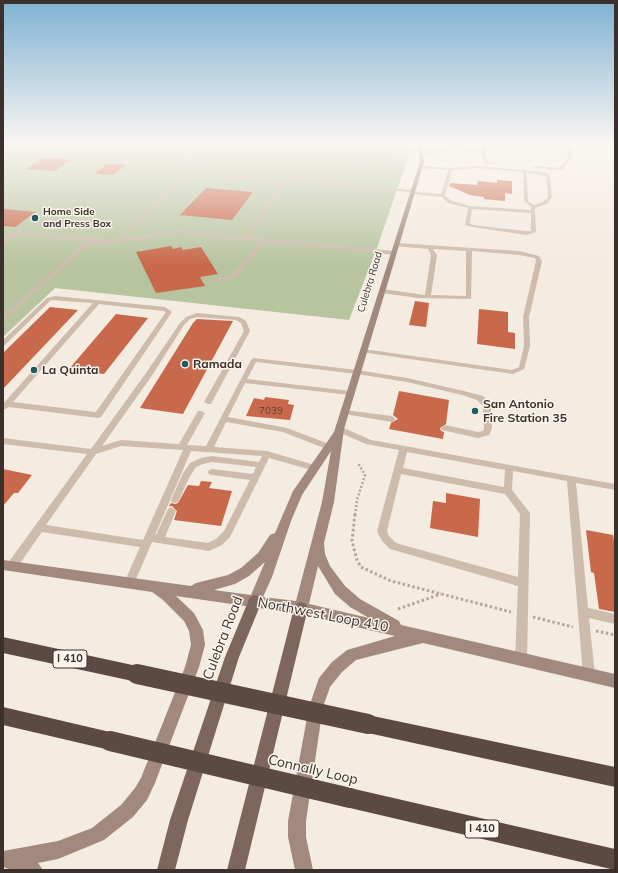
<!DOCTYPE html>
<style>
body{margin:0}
#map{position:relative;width:618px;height:873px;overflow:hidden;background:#f4ebe1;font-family:Mulish,sans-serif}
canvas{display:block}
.frame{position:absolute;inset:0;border:4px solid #3b302b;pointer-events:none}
</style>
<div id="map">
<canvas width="618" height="873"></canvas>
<div class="frame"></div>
</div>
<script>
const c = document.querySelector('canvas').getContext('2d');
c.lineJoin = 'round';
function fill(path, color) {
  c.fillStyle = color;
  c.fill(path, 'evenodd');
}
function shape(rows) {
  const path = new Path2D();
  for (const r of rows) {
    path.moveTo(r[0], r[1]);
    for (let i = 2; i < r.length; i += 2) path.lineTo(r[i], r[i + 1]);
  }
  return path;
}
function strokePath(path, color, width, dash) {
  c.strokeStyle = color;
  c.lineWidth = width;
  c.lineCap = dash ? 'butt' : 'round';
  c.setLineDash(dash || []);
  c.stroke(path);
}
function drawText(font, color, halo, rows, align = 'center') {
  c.font = font + ' Mulish,sans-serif';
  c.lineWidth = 3;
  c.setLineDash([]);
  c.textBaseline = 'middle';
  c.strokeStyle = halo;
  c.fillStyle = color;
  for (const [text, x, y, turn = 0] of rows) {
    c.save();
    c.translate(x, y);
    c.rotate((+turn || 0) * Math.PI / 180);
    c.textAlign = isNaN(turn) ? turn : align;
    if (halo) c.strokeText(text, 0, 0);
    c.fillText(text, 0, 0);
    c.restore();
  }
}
fill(shape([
 [3,142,406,142,409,155,378,245,349,320,55,288,3,337]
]), '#b8c4a0');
fill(shape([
 [43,158,70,160,55,171,26,169],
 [107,164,126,165,113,175,94,174],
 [497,180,512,181,512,194,505,193,505,201,484,199,484,197,470,195,449,186,450,183,477,185,478,181,497,183],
 [206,188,253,192,232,220,180,215],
 [3,209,36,212,15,227,3,226],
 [171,246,173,249,181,247,183,250,201,247,218,274,200,277,205,286,156,293,136,252],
 [415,301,429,303,426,327,409,325],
 [50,307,78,310,3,389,3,353],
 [479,309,508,312,508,332,515,333,515,349,477,344],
 [116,314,148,318,104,374,69,369],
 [197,319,233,321,183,414,140,408,193,323],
 [399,391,449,400,446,424,440,428,441,431,444,432,443,439,389,429,391,423,398,419,393,415],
 [265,397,289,400,288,404,294,405,290,420,246,416,254,398,264,400],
 [3,469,32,475,18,493,14,493,3,506],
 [201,481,212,482,209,488,232,491,221,526,174,520,177,511,172,506,169,506,171,503,175,504,178,503,188,485,199,486],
 [446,493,480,499,478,537,430,528,433,501,446,503],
 [586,530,613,535,615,548,615,612,599,609,594,573,591,572]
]), '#c8694b');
strokePath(shape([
 [355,515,357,500,365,475,358,463]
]), '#b9a596', 2.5, [2, 2]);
strokePath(shape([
 [355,514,352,541,357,560,361,567,391,581,511,612],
 [398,609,441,594],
 [533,617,573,627],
 [596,631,615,635]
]), '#b9a596', 3, [2.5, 2.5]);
fill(shape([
 [74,142,79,142,60,155,178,163,199,142,203,142,182,163,198,164,213,167,231,176,283,180,290,177,357,164,391,165,396,151,379,149,363,142,369,142,381,147,428,151,434,149,461,148,482,150,485,142,489,142,485,151,488,162,495,162,496,164,485,164,481,152,461,150,435,151,433,152,436,153,434,154,400,151,394,167,357,166,291,179,288,181,413,190,415,190,415,192,441,194,448,170,421,168,420,166,450,168,478,166,545,172,550,175,552,197,547,204,535,208,536,232,526,235,472,227,465,225,468,208,448,203,442,197,413,194,411,192,285,183,249,237,394,251,397,253,394,255,266,242,235,277,216,282,213,280,214,279,231,275,261,242,177,233,126,241,123,243,121,241,111,243,17,235,3,245,3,241,11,234,3,233,3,231,111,239,121,238,122,234,194,166,55,157,55,155,74,142],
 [199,166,211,169,230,178,280,183,244,237,177,231,126,237,126,235,194,169,199,166],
 [478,168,523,172,524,201,531,207,531,210,470,206,452,201,445,196,452,170,478,168],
 [527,173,546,176,548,197,543,202,534,205,528,201,527,173],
 [472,209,531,213,531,231,526,231,473,225,470,223,472,209],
 [383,142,397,142,395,143,383,142],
 [564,142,568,142,573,156,562,170,534,168,535,166,560,168,569,156,564,142],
 [95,241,98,243,97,244,87,246,5,320,3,321,3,316,83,244,95,241],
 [396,243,519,251,539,256,542,261,529,317,530,346,524,369,513,374,361,352,360,351,363,349,512,370,519,367,524,346,523,317,536,261,535,258,519,255,472,251,471,299,418,298,382,293,379,291,382,289,425,295,431,255,428,249,394,246,393,245,396,243],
 [433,249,466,251,466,296,431,295,437,255,433,249],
 [55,296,165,307,172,312,101,417,98,418,9,407,3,410,3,404,93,303,51,300,5,345,3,346,3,340,47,298,55,296],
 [99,304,163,311,166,312,96,412,13,402,99,304],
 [197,313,239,317,246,321,250,331,211,404,208,404,204,402,244,331,241,323,236,320,197,317,190,319,184,325,153,374,102,446,121,440,179,444,198,411,201,411,205,413,187,445,206,446,251,360,254,358,357,370,407,378,464,391,483,396,491,405,492,428,490,433,489,435,478,438,442,430,441,428,445,425,478,432,483,431,484,428,483,406,477,400,462,395,407,382,357,374,256,362,247,379,350,391,354,393,350,395,245,383,228,417,287,428,332,445,333,447,329,450,283,432,226,422,214,447,267,451,318,466,319,468,318,470,315,471,269,458,230,537,222,545,209,551,152,542,133,586,129,587,125,586,124,583,140,547,42,532,16,569,12,570,8,569,7,566,8,563,87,454,3,444,3,438,91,449,146,373,180,323,186,317,197,313],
 [121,446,183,450,143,540,46,525,96,454,121,446],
 [191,451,262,456,259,462,212,456,201,458,190,463,182,475,171,500,172,502,175,503,178,502,189,478,196,467,203,464,212,462,256,467,253,474,212,469,209,470,208,472,209,474,212,475,250,480,224,531,216,539,208,543,165,537,176,511,174,509,171,507,168,509,156,535,155,535,191,451],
 [341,410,344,410,392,416,396,419,392,422,344,414,341,414,340,412,341,410],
 [339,426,371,440,615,484,615,490,576,483,588,608,615,614,615,624,589,618,595,675,593,679,589,681,585,679,583,675,567,481,513,471,512,490,530,513,527,660,525,664,521,665,517,664,515,660,518,586,390,549,382,541,377,531,399,450,366,444,336,431,335,429,339,426],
 [407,452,505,470,504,487,403,468,407,452],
 [401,474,505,494,520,514,518,577,396,543,389,536,387,531,401,474]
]), '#cdbbac');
fill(shape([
 [418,142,422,142,424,162,344,429,334,502,324,543,325,554,330,566,345,586,360,599,399,621,401,625,615,674,615,688,423,643,356,660,342,672,330,687,323,707,306,821,306,837,313,870,295,870,288,837,288,821,309,707,319,678,332,662,347,650,395,636,301,614,176,596,194,613,203,630,205,645,199,667,155,783,147,800,133,817,104,840,58,859,38,863,43,870,12,870,3,867,3,851,58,841,92,828,121,805,135,788,141,778,185,667,191,645,189,631,184,621,163,600,152,592,3,570,3,560,191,586,196,583,228,575,241,568,258,553,270,535,275,533,293,491,334,432,420,162,418,142],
 [331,451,322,502,296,601,263,597,272,577,291,521,302,495,331,451],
 [265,562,251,595,214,590,235,584,249,576,265,562],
 [318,566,335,594,350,607,369,618,309,604,318,566]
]), '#a18a7d');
fill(shape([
 [255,595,260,597,262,601,239,657,188,820,175,870,157,870,170,820,225,657,250,597,255,595],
 [301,602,306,604,308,608,245,870,227,870,294,608,296,604,301,602]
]), '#7d675c');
fill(shape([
 [3,637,137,666,143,668,146,674,143,680,137,682,3,653,3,637],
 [3,707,110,732,117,734,119,741,117,748,110,750,3,725,3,707],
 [368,715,615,767,615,787,368,733,362,730,359,724,362,718,368,715],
 [350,788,615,849,615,870,350,808,343,805,340,798,343,791,350,788]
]), '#5c4a42');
strokePath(shape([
 [137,674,368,724],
 [110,741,350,798]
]), '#5c4a42', 20);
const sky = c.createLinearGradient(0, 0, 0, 265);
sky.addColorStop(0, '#7eb2d2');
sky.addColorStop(0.54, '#faf6f2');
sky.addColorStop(1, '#faf6f200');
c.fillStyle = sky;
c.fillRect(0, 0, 618, 265);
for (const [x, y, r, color] of [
 [35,218,4,"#1f5a5e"],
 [185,364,4,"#1f5a5e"],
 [34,370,4,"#1f5a5e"],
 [475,411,4,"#1f5a5e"]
]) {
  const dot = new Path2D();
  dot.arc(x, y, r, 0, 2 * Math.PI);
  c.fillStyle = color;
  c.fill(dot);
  strokePath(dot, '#fbf5ee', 1.5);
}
drawText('bold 10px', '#3b302b', '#fbf5ee', [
 ["Home Side",43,212],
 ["and Press Box",43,224]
], 'left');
drawText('10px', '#3b302b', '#fbf5ee', [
 ["Culebra Road",370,282,-73]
]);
drawText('10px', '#5e3e33', null, [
 ["7039",271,411]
]);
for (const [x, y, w] of [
 [70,659,34],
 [482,829,34]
]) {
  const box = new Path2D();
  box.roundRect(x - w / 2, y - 9, w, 18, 3);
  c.fillStyle = '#fbf5ee';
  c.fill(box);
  strokePath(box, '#3b302b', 1);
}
drawText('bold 11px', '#3b302b', null, [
 ["I 410",70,659],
 ["I 410",482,829]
]);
drawText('bold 12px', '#3b302b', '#fbf5ee', [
 ["Ramada",193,364],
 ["La Quinta",42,370],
 ["San Antonio",483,404],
 ["Fire Station 35",483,418]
], 'left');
drawText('14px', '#3b302b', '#fbf5ee', [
 ["Northwest Loop 410",323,615,11],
 ["Culebra Road",223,638,-69],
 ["Connally Loop",313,770,13]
]);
</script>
